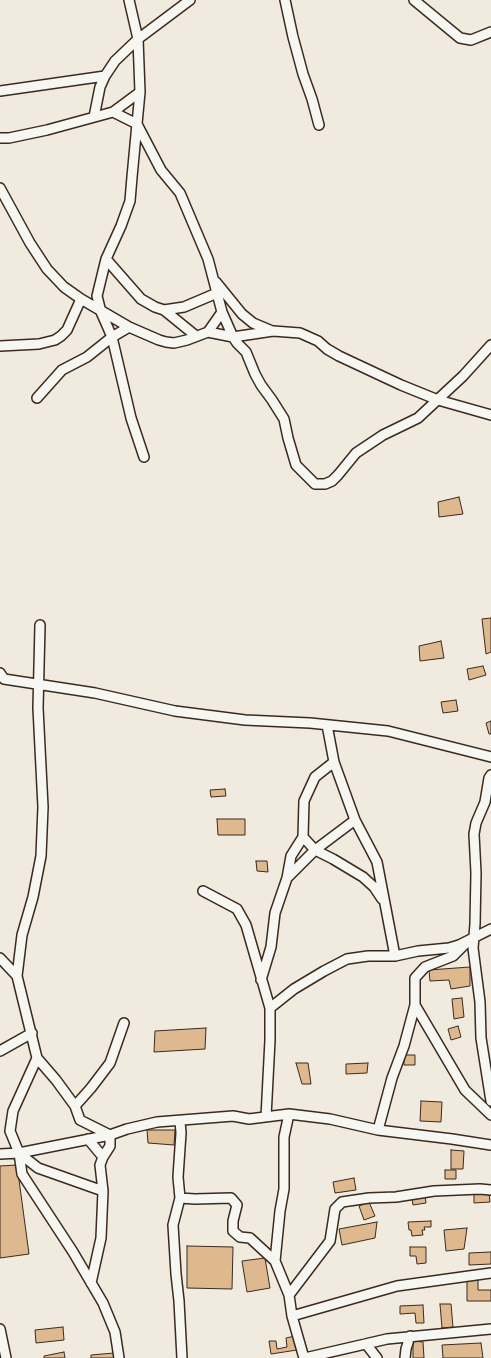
<!DOCTYPE html>
<style>
body{margin:0}
canvas{display:block;background:#f1eade}
</style>
<canvas width="491" height="1358"></canvas>
<script>
const c = document.querySelector('canvas').getContext('2d');
c.lineJoin = 'round';
function fill(path, color) {
  c.fillStyle = color;
  c.fill(path, 'evenodd');
}
function shape(rows) {
  const path = new Path2D();
  for (const r of rows) {
    path.moveTo(r[0], r[1]);
    for (let i = 2; i < r.length; i += 2) path.lineTo(r[i], r[i + 1]);
  }
  return path;
}
function strokePath(path, color, width, dash) {
  c.strokeStyle = color;
  c.lineWidth = width;
  c.lineCap = dash ? 'butt' : 'round';
  c.setLineDash(dash || []);
  c.stroke(path);
}
const building = shape([
 [459,497,463,514,439,517,438,502,459,497],
 [491,618,491,652,486,654,482,619,491,618],
 [441,641,444,658,420,661,419,646,441,641],
 [483,666,486,675,469,680,467,669,483,666],
 [456,700,458,711,443,713,441,702,456,700],
 [491,721,491,734,489,734,486,723,491,721],
 [225,789,226,796,211,797,210,790,225,789],
 [217,819,245,819,245,835,218,835,217,819],
 [256,861,267,861,268,872,257,871,256,861],
 [470,967,470,986,451,989,449,980,430,981,429,970,470,967],
 [462,998,464,1017,454,1019,452,999,462,998],
 [458,1026,461,1037,451,1040,448,1029,458,1026],
 [206,1028,205,1049,154,1052,155,1031,206,1028],
 [404,1055,415,1055,415,1065,404,1065,404,1055],
 [296,1063,308,1063,311,1084,302,1084,296,1063],
 [368,1063,367,1073,346,1074,346,1064,368,1063],
 [421,1101,442,1102,441,1122,420,1121,421,1101],
 [147,1130,175,1130,174,1145,148,1143,147,1130],
 [451,1150,464,1151,463,1169,451,1169,451,1150],
 [17,1165,29,1254,0,1258,0,1166,17,1165],
 [445,1170,456,1170,456,1179,445,1179,445,1170],
 [354,1178,356,1190,335,1193,333,1182,354,1178],
 [489,1192,490,1202,474,1203,474,1193,489,1192],
 [425,1196,426,1203,413,1205,412,1198,425,1196],
 [369,1202,375,1216,364,1220,359,1206,369,1202],
 [431,1221,431,1227,424,1227,425,1230,422,1230,423,1235,412,1236,411,1230,409,1230,408,1222,431,1221],
 [377,1222,375,1238,342,1245,339,1229,377,1222],
 [467,1228,464,1249,446,1251,444,1230,467,1228],
 [187,1246,233,1247,232,1289,187,1288,187,1246],
 [410,1247,426,1247,426,1263,417,1264,416,1256,410,1256,410,1247],
 [491,1252,491,1264,469,1265,469,1253,491,1252],
 [265,1258,270,1288,247,1292,242,1261,265,1258],
 [467,1278,478,1278,478,1290,491,1290,491,1301,467,1301,467,1278],
 [440,1304,451,1304,453,1327,442,1328,440,1304],
 [423,1305,424,1323,416,1323,415,1313,400,1314,400,1306,423,1305],
 [63,1327,64,1340,36,1343,35,1330,63,1327],
 [295,1336,297,1350,271,1354,269,1341,276,1341,277,1349,287,1347,286,1338,295,1336],
 [413,1341,423,1342,424,1358,413,1358,413,1341],
 [481,1343,483,1358,443,1358,442,1345,481,1343],
 [64,1352,65,1358,44,1358,44,1356,64,1352],
 [114,1353,115,1358,91,1358,91,1355,114,1353]
]);
fill(building, '#deb98f');
strokePath(building, '#3b2a1e', 1);
const minor = shape([
 [129,0,138,39,140,92,132,177,130,201,121,226,106,259,97,296,101,312,112,337,131,418,144,457],
 [285,0,293,37,303,74,312,99,319,125],
 [414,0,460,38,471,40,491,32],
 [0,91,105,76],
 [113,112,137,124,161,170,180,193,208,259,222,312,233,337,237,343,246,352,255,374,261,385,272,400,284,419,288,438,296,465,315,484,325,484,332,481,338,475,356,453,383,435,418,418,463,376,491,345],
 [94,117,100,87,105,76,115,61,138,39,190,0],
 [0,138,9,138,47,130,113,112,140,92],
 [0,188,30,243,47,269,64,287,81,299,129,327,159,340,166,342,174,343,187,340,208,332,233,337,273,331,300,333,318,341,327,349,339,356,401,385,438,400,491,415],
 [106,259,141,299,155,307,164,310,196,336],
 [216,282,242,314,253,323,272,331],
 [164,310,184,307,217,293],
 [208,332,222,312],
 [0,346,39,344,55,340,61,336,67,330,81,299],
 [37,398,62,370,87,357,112,337,129,327],
 [40,625,38,708,43,807,41,856,33,897,22,935,17,976,37,1058,56,1080,75,1106,80,1120,110,1135,110,1146,103,1157,100,1165,103,1191],
 [0,673,4,679,95,693,175,711,245,720,310,723,388,731,491,757],
 [327,725,334,762,355,820,377,862,395,956],
 [491,775,489,778,485,802,476,823,474,834,476,873,475,924,473,948,480,1002,481,1038,491,1101],
 [303,837,315,850,333,859,363,877,374,887,382,899],
 [287,878,315,850,355,820],
 [203,891,237,909,246,925,270,1008,270,1040,266,1117],
 [0,958,17,976],
 [261,980,271,947,275,913,287,878,291,856,303,837,304,801,315,777,334,762],
 [415,1005,465,1090,491,1115],
 [270,1008,294,989,324,971,347,959,368,956,395,956,418,951,449,948,459,945,491,929],
 [0,1051,32,1033],
 [37,1058,13,1111,10,1131,19,1153,22,1174,73,1252,103,1303,115,1332,119,1358],
 [75,1106,91,1088,110,1063,124,1023],
 [180,1121,181,1133,178,1177,180,1198,173,1225,176,1274,179,1301,182,1358],
 [378,1130,392,1078,404,1046,415,1005,415,978,425,967,453,956,466,943],
 [88,1139,103,1157],
 [19,1153,38,1168,103,1191,101,1238,91,1283],
 [0,1154,19,1153,110,1135,127,1129,157,1122,233,1116,249,1119,289,1114,330,1119,378,1130,452,1139,491,1145],
 [180,1198,195,1199,231,1198,237,1205,233,1221,233,1231,240,1237,250,1238,275,1261,289,1295,292,1316,304,1358],
 [275,1261,280,1211,284,1189,284,1137,289,1114],
 [289,1295,330,1241,335,1209,342,1202,369,1198,396,1197,434,1191,480,1189,491,1190],
 [292,1316,397,1286,491,1273],
 [0,1329,6,1358],
 [366,1344,377,1358],
 [305,1358,387,1339,491,1329],
 [405,1358,406,1349,410,1336]
]);
strokePath(minor, '#3b2a1e', 12);
strokePath(minor, '#f6f6f2', 9);
</script>
